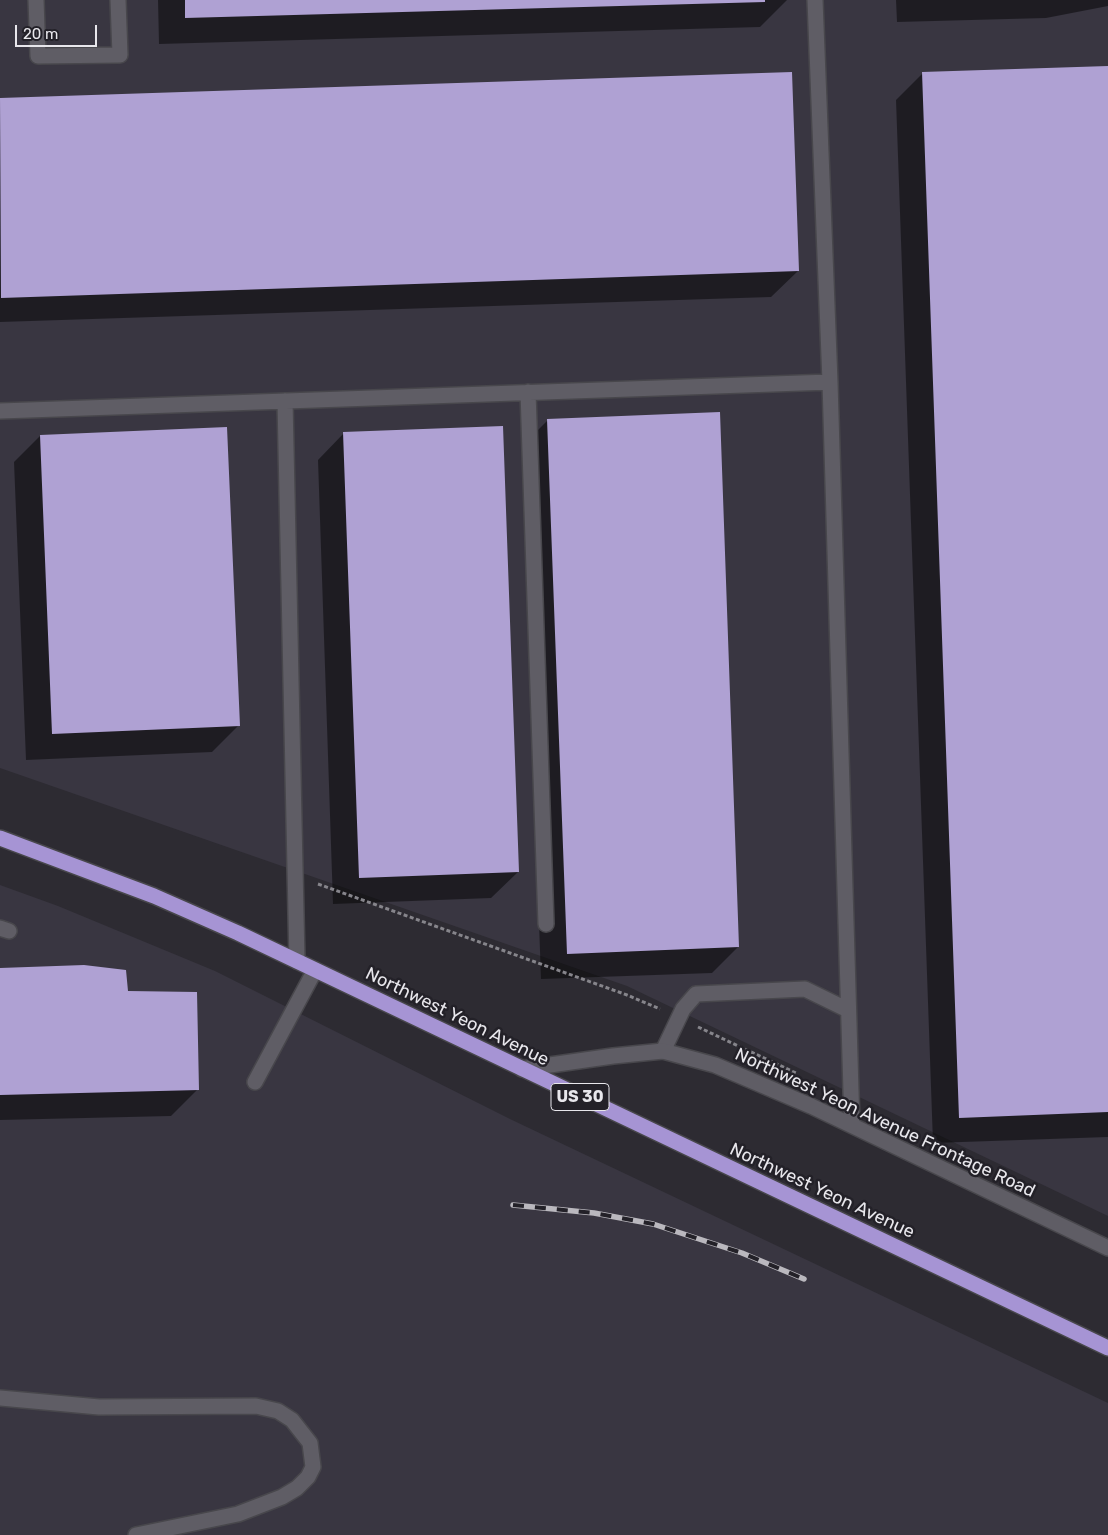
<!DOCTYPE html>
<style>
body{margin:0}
#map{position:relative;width:1108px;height:1535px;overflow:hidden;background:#2d2b32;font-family:Rubik,sans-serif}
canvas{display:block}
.scale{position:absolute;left:15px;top:25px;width:82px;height:22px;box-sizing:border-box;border:2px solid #e8e7ec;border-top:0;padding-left:6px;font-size:15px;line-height:18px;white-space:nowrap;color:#e8e7ec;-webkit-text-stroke:4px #232128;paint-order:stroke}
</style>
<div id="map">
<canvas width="1108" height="1535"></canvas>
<div class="scale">20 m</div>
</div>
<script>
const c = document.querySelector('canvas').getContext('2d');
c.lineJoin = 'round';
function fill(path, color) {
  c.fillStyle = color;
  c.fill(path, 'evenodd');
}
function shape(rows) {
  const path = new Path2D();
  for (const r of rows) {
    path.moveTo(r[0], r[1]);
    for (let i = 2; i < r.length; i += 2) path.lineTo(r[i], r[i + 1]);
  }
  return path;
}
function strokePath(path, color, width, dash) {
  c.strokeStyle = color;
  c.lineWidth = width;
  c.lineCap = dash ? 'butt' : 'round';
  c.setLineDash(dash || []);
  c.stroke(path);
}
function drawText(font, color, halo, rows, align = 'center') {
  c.font = font + ' Rubik,sans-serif';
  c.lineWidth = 5;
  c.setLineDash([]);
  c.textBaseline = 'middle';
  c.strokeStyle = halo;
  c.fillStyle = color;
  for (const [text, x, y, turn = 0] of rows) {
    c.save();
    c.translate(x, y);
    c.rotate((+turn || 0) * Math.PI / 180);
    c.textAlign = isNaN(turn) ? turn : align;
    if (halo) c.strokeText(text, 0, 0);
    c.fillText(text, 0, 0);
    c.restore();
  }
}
fill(shape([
 [0,0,1108,0,1108,1216,627,986,0,768],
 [0,885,58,906,215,971,510,1119,1108,1403,1108,1535,0,1535]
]), '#393641');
fill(shape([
 [158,0,787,0,760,27,159,44],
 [896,0,1108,0,1108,6,1046,18,897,22],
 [1108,67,1108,1137,933,1143,896,100,923,73],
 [791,74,798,271,771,297,0,322,0,99],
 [548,420,738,947,712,973,541,979,522,446],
 [344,433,518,872,491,898,333,904,318,460],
 [40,436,238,726,212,752,26,760,14,462],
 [0,969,197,1090,171,1116,0,1120]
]), '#0007');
fill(shape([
 [185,0,765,0,765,2,185,18],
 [1108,66,1108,1112,959,1118,922,72],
 [792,72,799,271,1,298,0,98],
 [720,412,739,947,567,954,547,419],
 [503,426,519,872,359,878,343,432],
 [227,427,240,726,52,734,40,435],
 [84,965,126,970,128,991,197,992,199,1090,0,1095,0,968]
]), '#afa1d3');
const lane = shape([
 [36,0,38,56,120,55,118,0],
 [815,0,830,382],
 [528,392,546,924],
 [285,401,297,961],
 [0,411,830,382,852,1125],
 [0,928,9,931],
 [663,1051,683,1009,696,994,805,989,848,1010],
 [255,1082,315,970],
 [0,1398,99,1407,256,1406,278,1411,292,1420,310,1443,313,1467,308,1477,297,1488,282,1497,238,1514,136,1535]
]);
const street = shape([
 [522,1069,613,1056,663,1051,715,1065,811,1106,1108,1248]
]);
const highway = shape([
 [0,838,154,896,238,933,1108,1348]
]);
strokePath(lane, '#48474c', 18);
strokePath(street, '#48474c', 18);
strokePath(highway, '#48474c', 18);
strokePath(shape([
 [318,884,627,995,660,1009],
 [698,1027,798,1074]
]), '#86858b', 3, [4, 2.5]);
strokePath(lane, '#5f5d65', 15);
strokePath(street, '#5f5d65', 15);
strokePath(highway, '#a694d4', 15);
const rail = shape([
 [513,1205,594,1213,653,1224,742,1253,804,1279]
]);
strokePath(rail, '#bab8be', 5.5);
strokePath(rail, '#232128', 4, [11]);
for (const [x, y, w] of [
 [580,1097,58]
]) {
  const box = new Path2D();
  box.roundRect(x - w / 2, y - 13.5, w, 27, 4);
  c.fillStyle = '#232128';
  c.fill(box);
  strokePath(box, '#e8e7ec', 1);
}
drawText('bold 16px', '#e8e7ec', null, [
 ["US 30",580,1097]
]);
drawText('18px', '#e8e7ec', '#232128', [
 ["Northwest Yeon Avenue",457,1017,26],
 ["Northwest Yeon Avenue Frontage Road",885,1123,25],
 ["Northwest Yeon Avenue",822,1191,25]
]);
</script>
